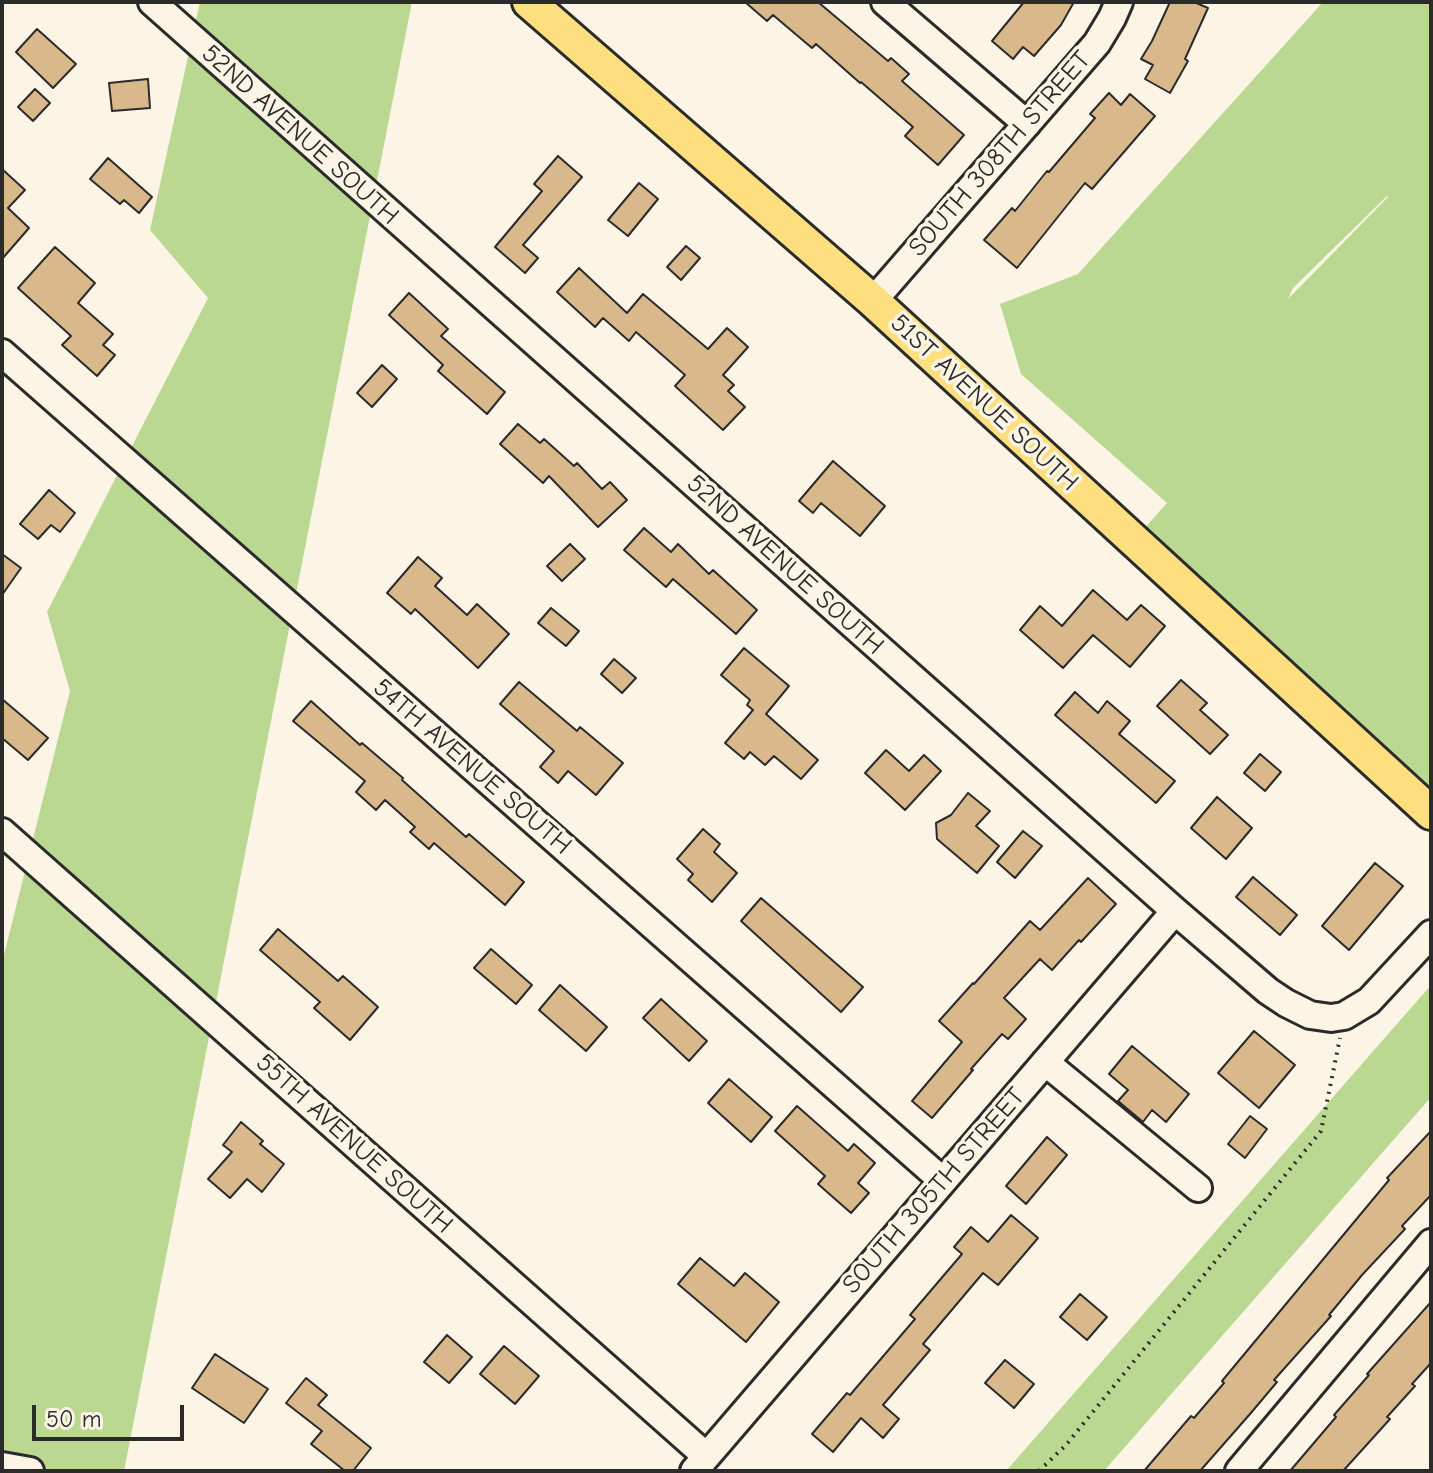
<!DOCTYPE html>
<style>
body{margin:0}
#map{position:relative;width:1433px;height:1473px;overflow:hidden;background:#fcf5e5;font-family:"Comic Neue",sans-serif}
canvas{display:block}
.frame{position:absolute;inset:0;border:4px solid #2b2b2b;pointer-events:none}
.scale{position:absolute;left:32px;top:1405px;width:152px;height:36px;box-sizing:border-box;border:4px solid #2b2b2b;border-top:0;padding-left:10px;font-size:24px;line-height:28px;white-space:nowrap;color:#2b2b2b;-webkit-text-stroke:6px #fcf5e5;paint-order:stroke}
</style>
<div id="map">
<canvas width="1433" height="1473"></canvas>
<div class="frame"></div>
<div class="scale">50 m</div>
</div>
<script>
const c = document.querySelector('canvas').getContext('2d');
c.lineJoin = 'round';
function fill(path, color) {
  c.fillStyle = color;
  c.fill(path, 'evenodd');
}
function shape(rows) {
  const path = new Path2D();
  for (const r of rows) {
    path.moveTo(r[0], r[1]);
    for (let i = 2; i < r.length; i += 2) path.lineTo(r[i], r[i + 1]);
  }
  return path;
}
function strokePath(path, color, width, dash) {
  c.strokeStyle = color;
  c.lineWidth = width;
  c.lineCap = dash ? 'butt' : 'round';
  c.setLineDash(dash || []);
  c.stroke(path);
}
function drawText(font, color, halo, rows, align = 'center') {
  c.font = font + ' "Comic Neue",sans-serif';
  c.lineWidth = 7;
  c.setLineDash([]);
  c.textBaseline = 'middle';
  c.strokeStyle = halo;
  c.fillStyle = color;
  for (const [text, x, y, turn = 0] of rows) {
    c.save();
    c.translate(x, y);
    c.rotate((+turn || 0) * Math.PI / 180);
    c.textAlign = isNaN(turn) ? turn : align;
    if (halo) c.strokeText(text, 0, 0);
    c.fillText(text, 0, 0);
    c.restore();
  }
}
fill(shape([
 [200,2,412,2,124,1471,2,1471,2,963,70,691,47,612,208,298,150,230],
 [1323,2,1431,2,1431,813,1134,540,1167,503,1021,374,1000,304,1078,274],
 [1387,196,1388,197,1288,299,1293,288],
 [1431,985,1431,1097,1104,1471,1006,1471]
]), '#bad891');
const building = shape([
 [745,2,818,2,888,61,891,58,909,74,902,81,964,135,938,165,905,136,913,127,861,82,860,83,816,44,812,48,773,15,767,21,745,2],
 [1024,2,1074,2,1061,25,1034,56,1023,47,1013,59,992,41,1024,2],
 [1170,2,1194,2,1208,8,1185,59,1188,61,1170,93,1145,79,1153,65,1141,59,1152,41,1170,2],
 [37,29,76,64,53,88,16,52,37,29],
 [148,79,150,108,112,111,109,83,148,79],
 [35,89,50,103,33,121,18,107,35,89],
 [1109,93,1121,105,1130,94,1155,116,1092,189,1085,183,1017,268,984,240,1012,208,1015,211,1047,171,1049,172,1095,118,1090,114,1109,93],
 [558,156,582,177,523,245,538,258,525,273,495,247,542,191,534,184,558,156],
 [108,158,152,197,139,213,124,200,120,204,90,179,108,158],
 [2,169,25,190,8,208,29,228,2,259,2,169],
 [639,183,658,199,628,236,608,220,639,183],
 [686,246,700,258,681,280,667,267,686,246],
 [55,247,95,283,78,303,113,334,103,345,115,355,97,376,62,345,71,336,18,288,55,247],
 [579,268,627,313,643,294,708,349,727,328,748,347,723,375,734,385,728,391,745,407,723,430,675,386,685,375,636,332,629,341,603,318,595,327,557,292,579,268],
 [409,293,448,329,441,336,505,392,487,414,438,371,443,365,389,315,409,293],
 [382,365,397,379,372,407,357,393,382,365],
 [518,424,540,443,544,439,574,466,577,463,602,489,610,482,627,500,598,527,549,476,543,483,500,444,518,424],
 [833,461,885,506,860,536,821,503,813,513,799,501,833,461],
 [49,490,75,513,60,532,51,525,38,539,20,524,49,490],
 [644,528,671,552,678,544,709,574,713,570,757,610,736,634,673,579,666,587,624,550,644,528],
 [570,544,585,559,562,581,547,566,570,544],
 [2,554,21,568,2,595,2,554],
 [418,557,442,578,435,586,467,615,477,604,509,634,478,668,415,609,411,614,387,593,418,557],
 [1093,590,1127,620,1141,605,1165,626,1130,667,1093,635,1063,668,1020,630,1040,606,1062,626,1093,590],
 [551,608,579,631,566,646,538,623,551,608],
 [744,648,789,686,766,714,818,760,801,779,774,756,765,765,750,752,744,759,725,743,753,710,747,705,750,700,721,675,744,648],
 [614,659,636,678,622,693,601,674,614,659],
 [1181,680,1207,703,1200,710,1228,735,1210,754,1157,706,1181,680],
 [519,682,577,731,580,727,623,763,596,795,568,771,558,783,540,767,554,751,500,704,519,682],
 [1075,692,1098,713,1107,701,1130,721,1119,734,1175,781,1156,803,1055,715,1075,692],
 [2,699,48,738,28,760,2,738,2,699],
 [311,701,360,745,362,743,403,778,402,780,466,837,469,834,524,882,505,905,434,843,429,849,410,832,415,827,385,800,376,810,356,792,365,781,293,721,311,701],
 [886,750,909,771,924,755,941,771,905,810,865,773,886,750],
 [1260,754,1281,772,1265,791,1244,773,1260,754],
 [968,793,990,811,976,826,999,846,977,873,937,839,936,823,951,815,968,793],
 [1217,797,1252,828,1226,859,1191,828,1217,797],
 [703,829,720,844,714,852,737,873,712,902,688,880,693,874,677,859,703,829],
 [1023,831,1042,846,1015,878,997,862,1023,831],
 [1375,863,1403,886,1349,950,1322,926,1375,863],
 [1253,877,1297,915,1280,935,1236,897,1253,877],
 [1088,878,1116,904,1081,942,1079,940,1052,970,1040,959,1004,998,1026,1019,1008,1039,1002,1034,971,1069,973,1070,932,1118,912,1101,962,1042,939,1021,973,983,974,984,1030,921,1040,930,1088,878],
 [761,898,863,987,841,1012,741,921,761,898],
 [278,929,338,981,343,976,378,1007,350,1040,314,1008,320,1002,260,950,278,929],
 [491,949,532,985,516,1004,474,968,491,949],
 [560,985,607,1027,586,1051,539,1010,560,985],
 [661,999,707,1041,689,1061,643,1018,661,999],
 [1254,1031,1295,1065,1259,1108,1218,1073,1254,1031],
 [1132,1046,1189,1094,1166,1122,1152,1110,1143,1122,1118,1101,1128,1090,1109,1074,1132,1046],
 [729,1079,772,1117,751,1142,708,1103,729,1079],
 [797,1106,848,1151,854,1144,875,1163,858,1183,869,1193,851,1213,818,1184,825,1176,775,1131,797,1106],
 [1250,1116,1267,1129,1245,1158,1228,1144,1250,1116],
 [241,1122,263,1141,260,1144,284,1164,262,1192,247,1179,230,1198,208,1179,232,1152,223,1145,241,1122],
 [1431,1131,1431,1195,1402,1226,1405,1229,1362,1275,1329,1315,1331,1316,1274,1380,1277,1382,1250,1414,1200,1471,1144,1471,1191,1416,1194,1418,1224,1383,1222,1381,1389,1180,1387,1178,1431,1131],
 [1047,1137,1067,1155,1026,1204,1006,1186,1047,1137],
 [1011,1215,1038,1238,998,1285,983,1273,923,1344,930,1350,883,1405,899,1419,883,1438,861,1418,833,1452,812,1434,847,1393,850,1395,915,1319,910,1315,962,1254,954,1247,971,1227,988,1242,1011,1215],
 [700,1258,734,1286,745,1273,779,1302,746,1342,678,1284,700,1258],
 [1080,1294,1107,1317,1087,1340,1060,1317,1080,1294],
 [1431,1302,1431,1363,1412,1384,1415,1386,1387,1417,1390,1419,1343,1471,1290,1471,1336,1417,1334,1415,1369,1375,1367,1374,1431,1302],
 [447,1335,472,1357,449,1383,424,1362,447,1335],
 [504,1346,539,1376,515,1404,480,1374,504,1346],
 [215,1354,268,1389,244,1423,192,1388,215,1354],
 [1005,1360,1034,1384,1014,1408,985,1383,1005,1360],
 [306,1378,327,1395,318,1405,371,1448,353,1471,345,1471,311,1444,322,1431,286,1403,306,1378]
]);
fill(building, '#d9b88c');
strokePath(building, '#2b2b2b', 2);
const minor = shape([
 [152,2,1175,911,1268,991,1286,1003,1310,1015,1331,1018,1344,1016,1369,1001,1431,934],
 [885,2,1027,124],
 [873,301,1097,43,1112,18,1119,2],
 [2,353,943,1181],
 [2,832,706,1456],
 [1045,1062,1198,1188],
 [2,1466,30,1471],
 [694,1471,1175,911],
 [1239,1471,1431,1243]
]);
const major = shape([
 [529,2,873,301,1431,813]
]);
strokePath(minor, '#2b2b2b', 32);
strokePath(major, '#2b2b2b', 38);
strokePath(shape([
 [1039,1471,1066,1445,1321,1131,1340,1038]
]), '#2b2b2b', 4, [2, 6]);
strokePath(minor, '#fcf5e5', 26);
strokePath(major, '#fddf80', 32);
drawText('26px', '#2b2b2b', '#fcf5e5', [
 ["52ND AVENUE SOUTH",300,135,42],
 ["SOUTH 308TH STREET",1000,154,-49],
 ["51ST AVENUE SOUTH",984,403,43],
 ["52ND AVENUE SOUTH",785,565,42],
 ["54TH AVENUE SOUTH",472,767,41],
 ["55TH AVENUE SOUTH",354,1144,42],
 ["SOUTH 305TH STREET",934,1191,-49]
]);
</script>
